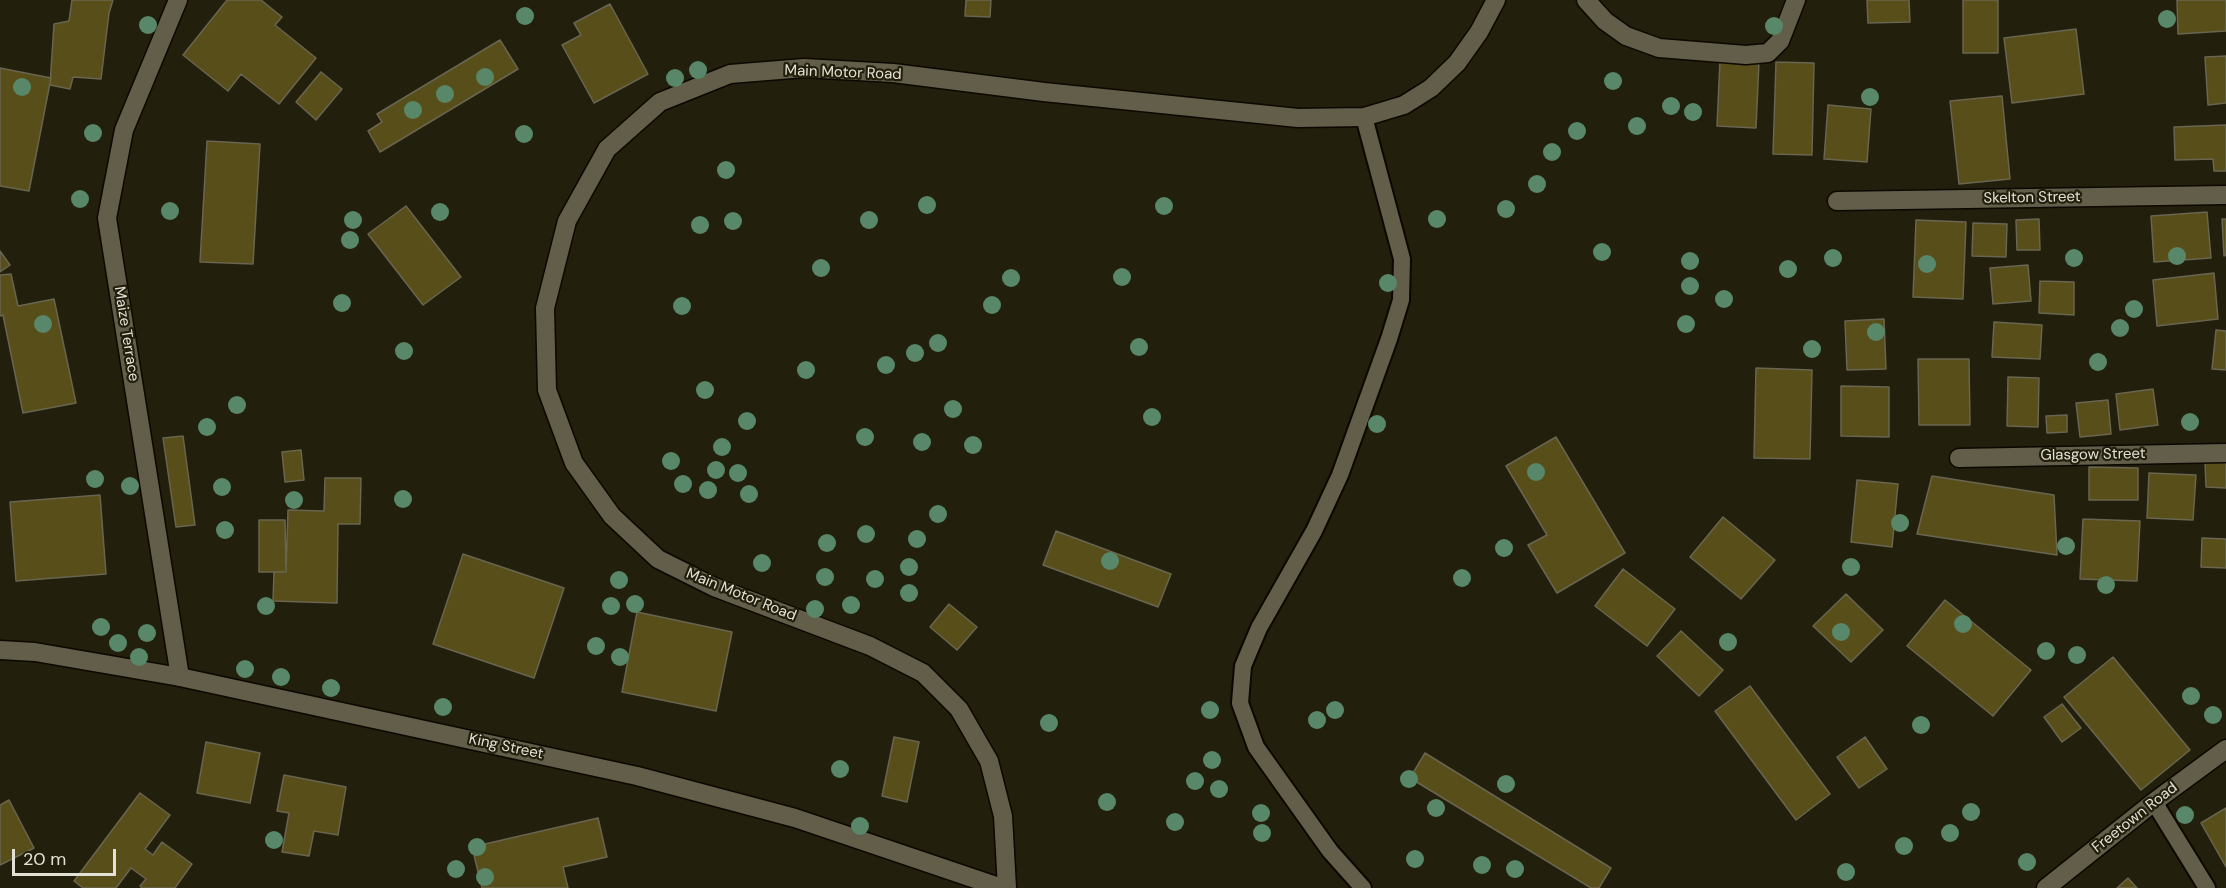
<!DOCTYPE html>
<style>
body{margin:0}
#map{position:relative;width:2226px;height:888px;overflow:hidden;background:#221f0c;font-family:"DM Sans",sans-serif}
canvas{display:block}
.scale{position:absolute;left:12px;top:849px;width:104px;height:27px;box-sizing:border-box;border:3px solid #e3e1d5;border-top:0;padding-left:8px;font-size:18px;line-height:21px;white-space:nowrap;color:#e3e1d5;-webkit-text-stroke:4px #221f0c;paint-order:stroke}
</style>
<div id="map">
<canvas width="2226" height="888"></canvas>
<div class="scale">20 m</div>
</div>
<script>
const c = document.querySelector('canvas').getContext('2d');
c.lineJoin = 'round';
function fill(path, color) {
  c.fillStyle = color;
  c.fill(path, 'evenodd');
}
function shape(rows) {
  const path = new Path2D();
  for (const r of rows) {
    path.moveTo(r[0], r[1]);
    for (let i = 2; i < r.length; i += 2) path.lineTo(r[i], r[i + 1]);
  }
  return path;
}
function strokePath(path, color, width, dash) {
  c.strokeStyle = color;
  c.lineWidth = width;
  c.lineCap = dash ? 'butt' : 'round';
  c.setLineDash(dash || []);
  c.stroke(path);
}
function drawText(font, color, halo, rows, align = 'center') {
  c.font = font + ' "DM Sans",sans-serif';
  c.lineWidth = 4.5;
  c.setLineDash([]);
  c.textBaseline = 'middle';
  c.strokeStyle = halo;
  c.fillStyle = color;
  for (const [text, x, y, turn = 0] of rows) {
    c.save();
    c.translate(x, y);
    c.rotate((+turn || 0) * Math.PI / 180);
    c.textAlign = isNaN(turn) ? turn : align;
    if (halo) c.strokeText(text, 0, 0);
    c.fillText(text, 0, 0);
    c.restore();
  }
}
const building = shape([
 [72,0,113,0,109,13,101,79,73,77,70,89,50,85,54,24,69,21,72,0],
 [227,0,261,0,282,17,275,25,316,58,279,104,241,74,228,91,183,55,227,0],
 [966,0,991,0,990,17,965,16,966,0],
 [1867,0,1909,0,1910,22,1868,23,1867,0],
 [1963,0,1998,0,1998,53,1963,53,1963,0],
 [2177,0,2226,0,2226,31,2178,34,2177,0],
 [610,4,648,74,594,103,562,45,581,35,574,23,610,4],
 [2076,29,2084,94,2012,103,2004,38,2076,29],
 [500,40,518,69,380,152,368,131,382,122,377,114,500,40],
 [2226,56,2226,103,2208,105,2205,57,2226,56],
 [1720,60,1759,62,1756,128,1717,126,1720,60],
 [1776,62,1814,63,1812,155,1773,154,1776,62],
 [0,68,51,78,29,191,0,186,0,68],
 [321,72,342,89,316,120,296,102,321,72],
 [2002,96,2010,179,1959,184,1950,101,2002,96],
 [1828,105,1871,109,1867,162,1824,159,1828,105],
 [2226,125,2226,171,2214,171,2213,159,2175,160,2174,127,2226,125],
 [207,141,260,144,253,264,200,262,207,141],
 [406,206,461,277,423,305,368,234,406,206],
 [2207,212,2211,258,2154,262,2151,216,2207,212],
 [2039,219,2040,250,2017,250,2016,220,2039,219],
 [2222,219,2226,219,2226,255,2224,256,2222,219],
 [1916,220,1966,222,1963,299,1913,297,1916,220],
 [1973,223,2007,224,2006,257,1972,256,1973,223],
 [0,251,10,265,0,272,0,251],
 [2028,265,2031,301,1993,304,1990,268,2028,265],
 [2214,273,2218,319,2157,326,2153,280,2214,273],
 [11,274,18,306,54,299,76,403,23,413,3,315,0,316,0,275,11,274],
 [2040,281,2074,282,2074,315,2039,313,2040,281],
 [1884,319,1886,369,1847,370,1845,321,1884,319],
 [1994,322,2042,325,2040,359,1992,357,1994,322],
 [2216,330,2226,331,2226,370,2212,369,2216,330],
 [1918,359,1969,359,1970,425,1919,425,1918,359],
 [1756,368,1812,370,1810,459,1754,458,1756,368],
 [2008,377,2039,378,2038,427,2007,426,2008,377],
 [1841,386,1889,387,1889,437,1841,436,1841,386],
 [2153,389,2158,425,2120,430,2116,394,2153,389],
 [2108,400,2111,434,2080,437,2076,403,2108,400],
 [2067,415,2067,432,2047,433,2046,416,2067,415],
 [183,436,195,525,176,527,163,438,183,436],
 [1556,437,1625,553,1557,593,1528,545,1547,535,1506,466,1556,437],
 [301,450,304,480,285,482,282,452,301,450],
 [2205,461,2226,462,2226,488,2206,487,2205,461],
 [2089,467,2138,468,2138,500,2089,500,2089,467],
 [2149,473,2196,475,2193,520,2147,518,2149,473],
 [1932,476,2054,495,2057,555,1917,534,1932,476],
 [325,478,361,478,360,524,338,524,337,603,273,601,274,572,286,572,288,510,324,511,325,478],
 [1857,480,1898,484,1892,547,1851,542,1857,480],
 [100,495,106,574,16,581,10,502,100,495],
 [1723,517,1775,560,1741,599,1690,557,1723,517],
 [2083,519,2140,521,2137,581,2080,579,2083,519],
 [259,520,285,520,286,572,259,572,259,520],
 [1056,531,1171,574,1158,607,1043,565,1056,531],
 [2202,538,2226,539,2226,568,2201,567,2202,538],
 [463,554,564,588,534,678,433,644,463,554],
 [1623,569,1675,609,1647,646,1595,606,1623,569],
 [1846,594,1883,630,1851,662,1813,626,1846,594],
 [1945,600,2031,670,1993,716,1907,646,1945,600],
 [949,604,977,627,957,650,930,627,949,604],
 [637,612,732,632,716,711,622,692,637,612],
 [1681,631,1723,670,1699,696,1657,656,1681,631],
 [2113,657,2190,750,2141,790,2064,697,2113,657],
 [1750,686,1830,794,1796,820,1715,711,1750,686],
 [2062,704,2081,728,2062,742,2044,717,2062,704],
 [894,737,919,742,907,802,882,796,894,737],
 [1865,737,1887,769,1859,788,1837,757,1865,737],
 [206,742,260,753,250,803,197,793,206,742],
 [1425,753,1611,868,1599,888,1591,888,1410,778,1425,753],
 [284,775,346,787,338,835,314,831,309,856,282,852,289,813,277,811,284,775],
 [140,793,170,815,145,849,153,855,162,842,192,864,175,888,142,888,140,886,146,879,131,868,116,888,83,888,74,881,140,793],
 [9,800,34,848,0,865,0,805,9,800],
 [2226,808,2226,867,2201,823,2226,808],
 [598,818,607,857,563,867,568,888,482,888,472,847,598,818],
 [2128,878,2137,888,2117,888,2128,878]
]);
fill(building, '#584e1a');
strokePath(building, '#696550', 1.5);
const service = shape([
 [2154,802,2207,888],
 [1363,888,1330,851,1256,747,1240,703,1243,666,1259,628,1314,531,1340,475,1389,339,1401,300,1402,259,1364,117]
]);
const minor = shape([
 [178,0,124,130,107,218,180,677],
 [1586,0,1605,21,1626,36,1659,48,1746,55,1768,53,1780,41,1796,0],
 [1837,201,2226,195],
 [1959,458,2226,453]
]);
const tertiary = shape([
 [2046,888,2154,802,2226,749]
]);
const secondary = shape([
 [0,650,35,652,180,677,637,776,795,818,1002,888],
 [1007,888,1003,816,989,761,959,709,923,673,870,646,714,587,658,559,612,516,574,463,547,390,545,308,567,221,607,149,660,102,730,74,804,68,893,73,1044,92,1298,118,1364,117,1404,105,1431,88,1457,63,1479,32,1496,0]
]);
strokePath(service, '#0c0800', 20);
strokePath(minor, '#0c0800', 21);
strokePath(tertiary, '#0c0800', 21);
strokePath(secondary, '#0c0800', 21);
strokePath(service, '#625e49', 16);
strokePath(minor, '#625e49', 18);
strokePath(tertiary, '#625e49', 18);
strokePath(secondary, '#625e49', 18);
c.fillStyle = '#588769';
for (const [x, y] of [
 [525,16],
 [2167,19],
 [148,25],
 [1774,26],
 [698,70],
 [485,77],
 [675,78],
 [1613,81],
 [22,87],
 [445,94],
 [1870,97],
 [1671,106],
 [413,110],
 [1693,112],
 [1637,126],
 [1577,131],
 [93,133],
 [524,134],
 [1552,152],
 [726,170],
 [1537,184],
 [80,199],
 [927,205],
 [1164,206],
 [1506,209],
 [170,211],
 [440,212],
 [1437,219],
 [353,220],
 [869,220],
 [733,221],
 [700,225],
 [350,240],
 [1602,252],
 [2177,256],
 [1833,258],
 [2074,258],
 [1690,261],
 [1927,264],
 [821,268],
 [1788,269],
 [1122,277],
 [1011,278],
 [1388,283],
 [1690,286],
 [1724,299],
 [342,303],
 [992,305],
 [682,306],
 [2134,309],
 [43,324],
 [1686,324],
 [2120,328],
 [1876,332],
 [938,343],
 [1139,347],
 [1812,349],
 [404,351],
 [915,353],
 [2098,362],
 [886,365],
 [806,370],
 [705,390],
 [237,405],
 [953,409],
 [1152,417],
 [747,421],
 [2190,422],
 [1377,424],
 [207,427],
 [865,437],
 [922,442],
 [973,445],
 [722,447],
 [671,461],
 [716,470],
 [1536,472],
 [738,473],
 [95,479],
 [683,484],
 [130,486],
 [222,487],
 [708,490],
 [749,494],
 [403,499],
 [294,500],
 [938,514],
 [1900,523],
 [225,530],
 [866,534],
 [917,539],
 [827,543],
 [2066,546],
 [1504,548],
 [1110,561],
 [762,563],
 [909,567],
 [1851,567],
 [825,577],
 [1462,578],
 [875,579],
 [619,580],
 [2106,585],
 [909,593],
 [635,604],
 [851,605],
 [266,606],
 [611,606],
 [815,609],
 [1963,624],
 [101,627],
 [1841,632],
 [147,633],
 [1728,642],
 [118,643],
 [596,646],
 [2046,651],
 [2077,655],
 [139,657],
 [620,657],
 [245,669],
 [281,677],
 [331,688],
 [2191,696],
 [443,707],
 [1210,710],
 [1335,710],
 [2213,715],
 [1317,720],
 [1049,723],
 [1921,725],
 [1212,760],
 [840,769],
 [1409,779],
 [1195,781],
 [1506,784],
 [1219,789],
 [1107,802],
 [1436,808],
 [1971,812],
 [1261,813],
 [2185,815],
 [1175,822],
 [860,826],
 [1262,833],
 [1950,833],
 [274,840],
 [1904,846],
 [477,847],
 [1415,859],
 [2027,862],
 [1482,865],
 [456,869],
 [1515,869],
 [1846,872],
 [485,877]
]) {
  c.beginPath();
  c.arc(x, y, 9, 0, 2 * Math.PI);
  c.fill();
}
drawText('15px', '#e3e1d5', '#221f0c', [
 ["Main Motor Road",843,73,2],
 ["Skelton Street",2032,198,-1],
 ["Maize Terrace",126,334,81],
 ["Glasgow Street",2093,455,-1],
 ["Main Motor Road",741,595,22],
 ["King Street",506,747,12],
 ["Freetown Road",2135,818,-38]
]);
</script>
